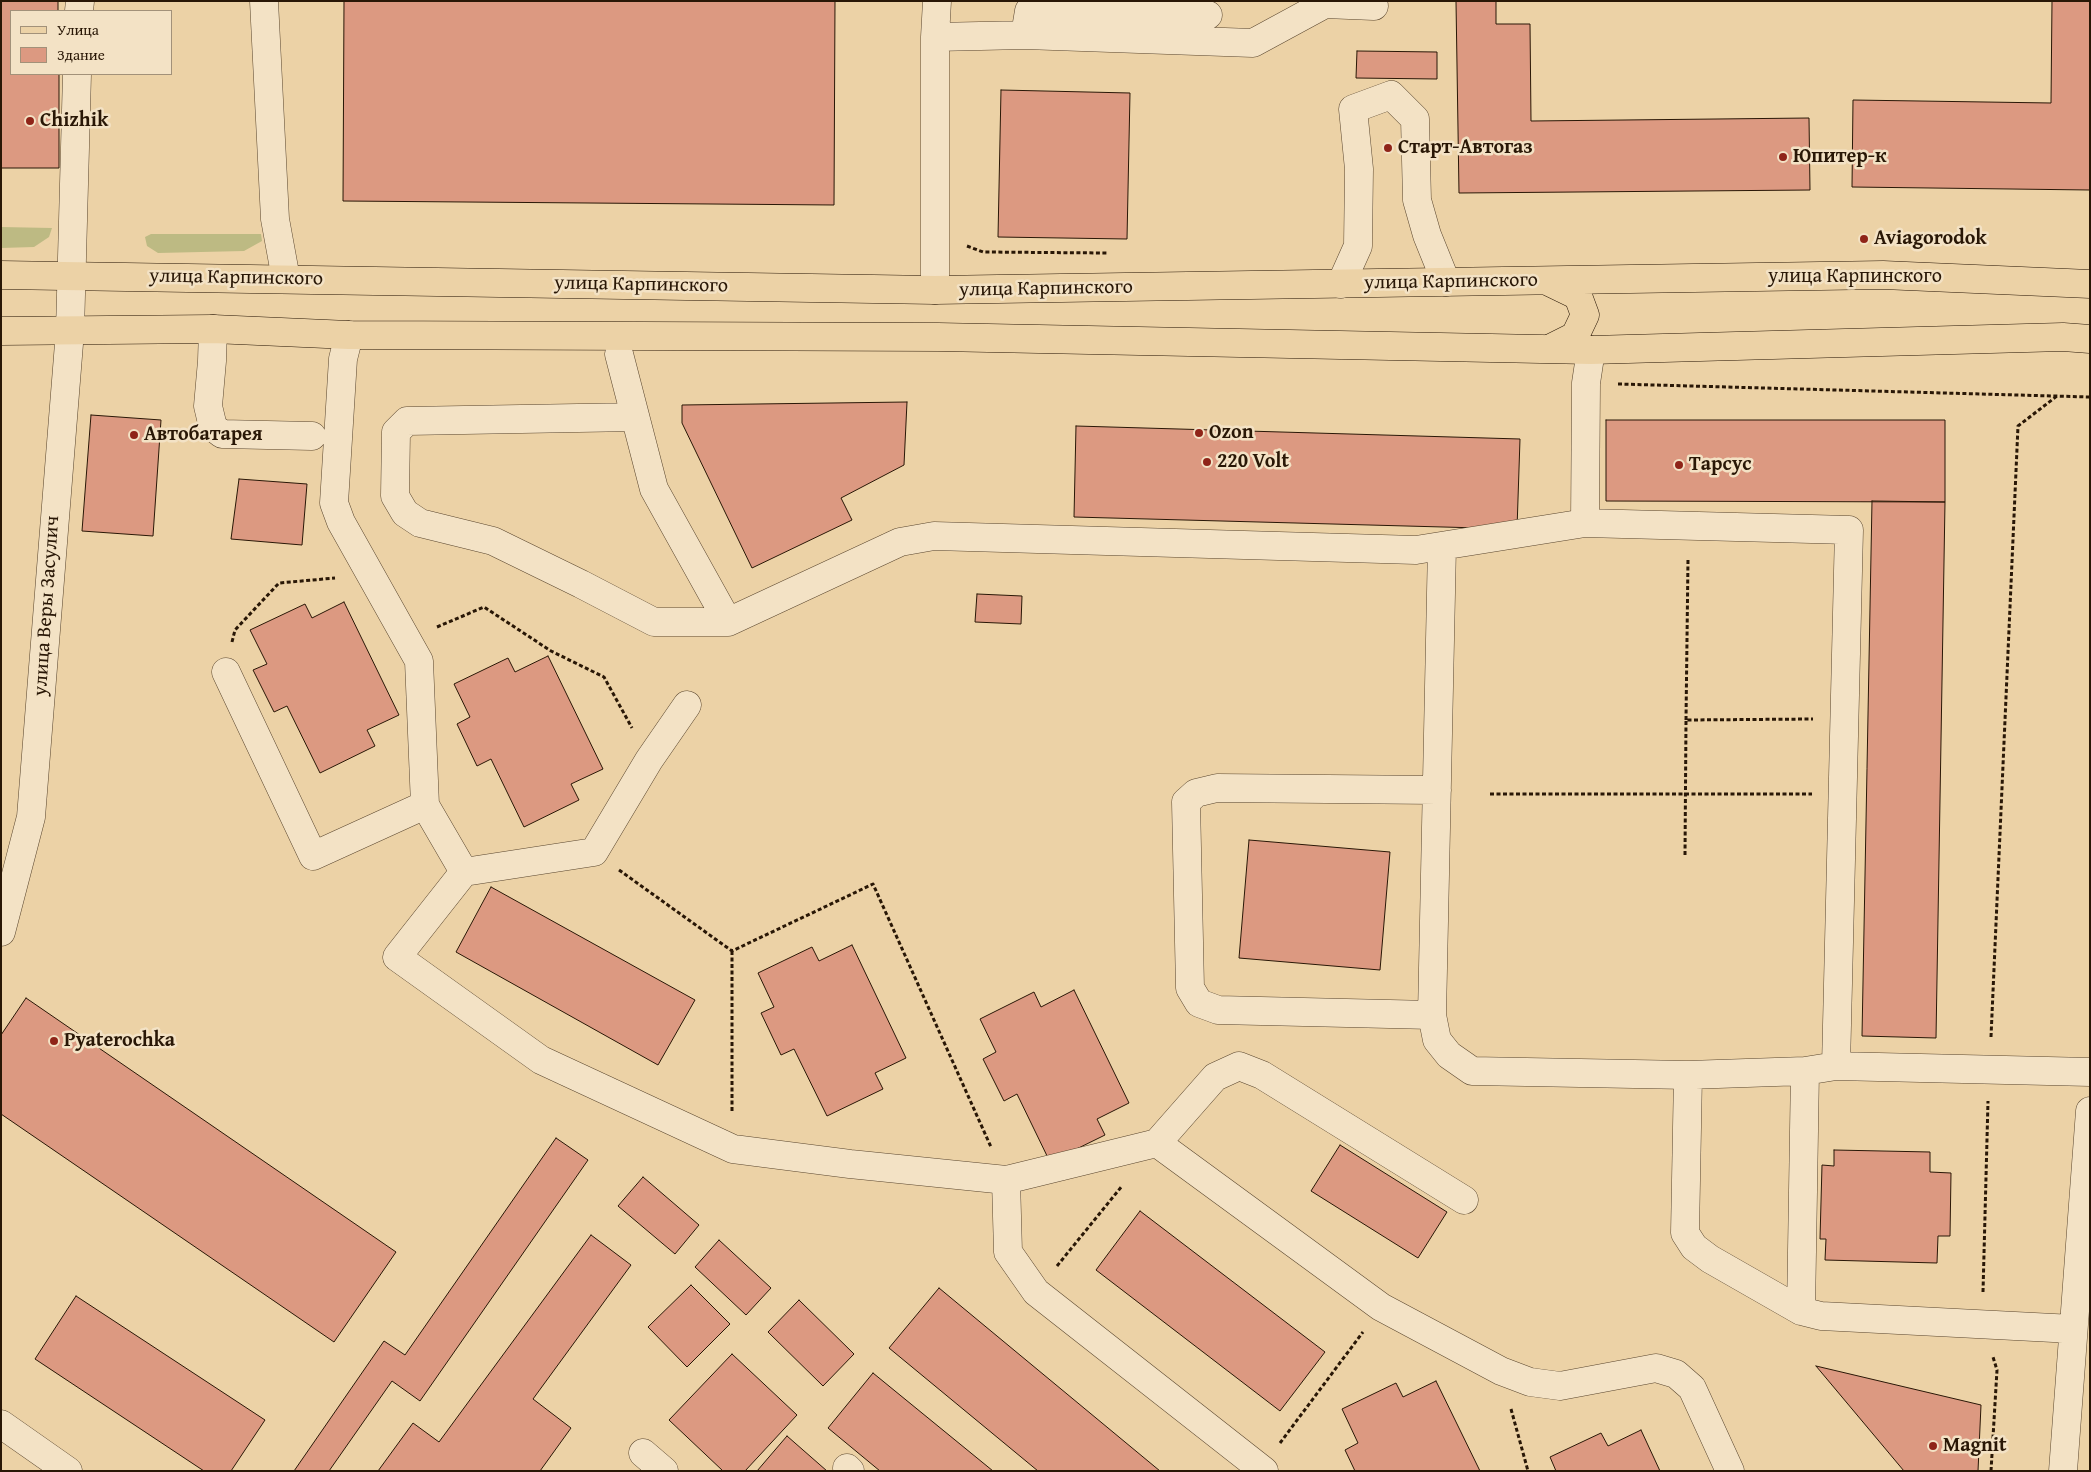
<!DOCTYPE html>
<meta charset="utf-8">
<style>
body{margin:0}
#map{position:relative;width:2091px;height:1472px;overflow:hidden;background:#ecd2a6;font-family:"Gentium Book Plus",serif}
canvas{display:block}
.frame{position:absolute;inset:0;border:2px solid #291706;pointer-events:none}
.legend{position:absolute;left:10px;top:10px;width:162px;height:65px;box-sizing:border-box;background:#f3e2c5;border:1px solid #a29179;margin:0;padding:6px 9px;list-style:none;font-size:15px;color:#291706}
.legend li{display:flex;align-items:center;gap:10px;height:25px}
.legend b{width:25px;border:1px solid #a29179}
</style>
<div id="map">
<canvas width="2091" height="1472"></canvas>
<div class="frame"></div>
<ul class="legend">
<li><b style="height:6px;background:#ecd2a6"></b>Улица</li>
<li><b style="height:14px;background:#dc9981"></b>Здание</li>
</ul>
</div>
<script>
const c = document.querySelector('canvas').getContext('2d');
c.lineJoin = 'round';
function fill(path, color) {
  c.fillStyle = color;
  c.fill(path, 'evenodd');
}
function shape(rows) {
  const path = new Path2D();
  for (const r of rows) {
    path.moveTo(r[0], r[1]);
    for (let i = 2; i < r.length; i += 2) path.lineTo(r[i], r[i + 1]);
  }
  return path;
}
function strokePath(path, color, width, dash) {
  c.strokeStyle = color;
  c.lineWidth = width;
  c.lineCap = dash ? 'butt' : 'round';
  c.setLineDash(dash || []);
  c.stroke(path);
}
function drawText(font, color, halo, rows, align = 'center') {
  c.font = font + ' "Gentium Book Plus",serif';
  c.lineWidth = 5;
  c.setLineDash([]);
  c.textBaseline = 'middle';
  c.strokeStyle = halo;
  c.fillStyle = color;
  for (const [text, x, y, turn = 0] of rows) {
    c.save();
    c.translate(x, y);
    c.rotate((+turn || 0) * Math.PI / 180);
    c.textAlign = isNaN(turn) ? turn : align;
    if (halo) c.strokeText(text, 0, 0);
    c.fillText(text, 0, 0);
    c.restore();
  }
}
fill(shape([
 [1,227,52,228,49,237,34,247,1,248],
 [151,234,261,234,262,241,244,251,158,253,147,246,145,237]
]), '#bdba83');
const building = shape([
 [1,1,58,1,58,11,11,11,11,74,59,74,59,168,1,168,1,1],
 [344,1,835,1,834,205,343,201,344,1],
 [1456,1,1496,1,1496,24,1530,24,1531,121,1809,118,1810,190,1459,193,1456,1],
 [2052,1,2090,1,2090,190,1852,187,1853,100,2051,103,2052,1],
 [1357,51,1437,52,1437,79,1356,78,1357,51],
 [1001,90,1130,93,1127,239,998,237,1001,90],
 [907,402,904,465,841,498,852,520,752,568,682,423,682,405,907,402],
 [91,415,161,420,153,536,82,531,91,415],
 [1606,420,1945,420,1945,502,1606,501,1606,420],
 [1076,426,1520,439,1517,529,1074,517,1076,426],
 [239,479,307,484,302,545,231,539,239,479],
 [1872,501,1945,502,1936,1038,1862,1036,1872,501],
 [977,594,1022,596,1021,624,975,622,977,594],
 [344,602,399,715,367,730,375,746,320,773,287,706,274,712,253,670,267,664,250,630,305,604,312,618,344,602],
 [548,656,603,769,571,784,579,800,524,827,491,759,477,766,457,724,470,717,454,684,508,658,515,672,548,656],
 [1249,840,1390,852,1380,970,1239,958,1249,840],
 [491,887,695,1000,658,1065,456,952,491,887],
 [852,945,906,1058,875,1073,883,1089,827,1116,794,1049,781,1055,761,1013,774,1007,758,973,812,947,819,961,852,945],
 [1074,990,1129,1103,1097,1119,1105,1135,1050,1162,1017,1094,1004,1101,983,1059,996,1052,980,1019,1034,992,1041,1007,1074,990],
 [26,998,396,1252,334,1342,1,1114,1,1035,26,998],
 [556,1138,588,1160,420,1401,392,1381,329,1471,294,1471,384,1341,405,1355,556,1138],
 [1340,1145,1447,1212,1418,1258,1311,1191,1340,1145],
 [1834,1150,1930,1152,1930,1172,1951,1173,1950,1236,1938,1236,1937,1263,1825,1260,1826,1239,1820,1239,1822,1165,1834,1166,1834,1150],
 [643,1177,699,1225,675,1254,618,1206,643,1177],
 [1140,1211,1325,1352,1280,1411,1096,1270,1140,1211],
 [591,1235,631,1265,533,1399,571,1428,540,1471,378,1471,413,1423,439,1442,591,1235],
 [719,1240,771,1288,746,1315,695,1267,719,1240],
 [691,1285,730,1324,687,1367,648,1327,691,1285],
 [939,1288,1160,1471,1038,1471,889,1348,939,1288],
 [76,1296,265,1420,231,1471,204,1471,35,1359,76,1296],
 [799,1300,854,1354,823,1386,768,1332,799,1300],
 [732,1354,797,1415,745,1471,723,1471,669,1420,732,1354],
 [1816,1366,1981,1405,1978,1471,1904,1471,1816,1366],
 [873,1373,993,1471,880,1471,828,1428,873,1373],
 [1436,1381,1480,1471,1355,1471,1345,1450,1358,1443,1342,1409,1396,1383,1403,1397,1436,1381],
 [1641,1430,1660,1471,1556,1471,1550,1457,1601,1433,1608,1446,1641,1430],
 [787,1436,827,1471,757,1471,787,1436]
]);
fill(building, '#dc9981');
strokePath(building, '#291706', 1);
const minor = shape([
 [264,1,275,219,286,279],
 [79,11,80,1],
 [1025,35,1029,11,1208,15],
 [935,37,1025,35,1253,43,1325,4,1374,6],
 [1341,284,1358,246,1359,169,1353,109,1391,95,1415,119,1417,200,1427,235,1446,282],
 [935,290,935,37,937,1],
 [213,329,212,361,208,406,213,427,222,434,312,436],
 [349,335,343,359,334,503,341,522,419,661,425,805,464,872,594,852,649,760,687,705],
 [1591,350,1586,383,1585,523,1849,530,1836,1066,2090,1072],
 [619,354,654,489,728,622,654,622,581,584,493,541,420,523,405,513,395,496,396,432,407,421,635,417],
 [1442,546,1432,1015,1437,1040,1449,1055,1472,1071,1688,1075,1685,1233,1694,1247,1710,1259,1801,1311,1821,1316,2073,1329],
 [728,622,900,542,934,536,1416,550,1585,523],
 [226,672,313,856,425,805],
 [464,872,397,957,541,1060,733,1149,850,1164,1006,1180,1157,1143,1381,1307,1501,1371,1530,1382,1560,1386,1656,1368,1676,1374,1692,1388,1730,1471],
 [1,932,31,817,70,331,77,74],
 [1432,1015,1218,1010,1199,1003,1190,988,1186,802,1196,793,1217,788,1437,790],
 [1688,1075,1805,1071],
 [1157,1143,1215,1077,1239,1066,1262,1075,1464,1200],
 [1006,1180,1008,1252,1036,1292,1264,1471],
 [1801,1311,1805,1071,1836,1066],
 [1,1424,68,1471],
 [643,1453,664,1471],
 [847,1468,850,1471],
 [2063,1471,2090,1111]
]);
const major = shape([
 [1,275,935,290,1883,275,2090,284],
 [1547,281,1578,296,1585,315,1575,336,1549,349],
 [1,331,213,329,349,335,938,337,1591,350,2063,337,2090,339]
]);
strokePath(minor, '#5a462e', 29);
strokePath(major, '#291706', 29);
strokePath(shape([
 [967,246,983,252,1107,253],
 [1618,384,2090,397],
 [437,627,484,607,551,651,604,677,632,728],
 [232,642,235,630,279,583,335,578],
 [1686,720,1688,559],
 [1490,794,1812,794],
 [1685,855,1686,720,1813,719],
 [619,870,732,951,873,884,991,1147],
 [732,951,732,1113],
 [1991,1037,2018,426,2057,396],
 [1057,1266,1122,1186],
 [1983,1292,1988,1101],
 [1511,1409,1528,1471],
 [1280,1443,1363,1332],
 [1991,1471,1997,1370,1993,1357]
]), '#291706', 3, [4, 2.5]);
strokePath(minor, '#f3e2c5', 28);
strokePath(major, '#ecd2a6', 28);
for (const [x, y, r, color] of [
 [30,121,5,"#8f2418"],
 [1388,148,5,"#8f2418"],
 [1783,157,5,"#8f2418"],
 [1864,239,5,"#8f2418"],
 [1199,433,5,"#8f2418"],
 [134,435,5,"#8f2418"],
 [1207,462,5,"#8f2418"],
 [1679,465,5,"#8f2418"],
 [54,1041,5,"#8f2418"],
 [1933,1446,5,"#8f2418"]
]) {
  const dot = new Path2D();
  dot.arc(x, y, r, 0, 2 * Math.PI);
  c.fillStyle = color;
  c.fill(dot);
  strokePath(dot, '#f3e2c5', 2);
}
drawText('bold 20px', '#291706', '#f3e2c5', [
 ["Chizhik",40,121],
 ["Старт-Автогаз",1398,148],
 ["Юпитер-к",1793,157],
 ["Aviagorodok",1874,239],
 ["Ozon",1209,433],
 ["Автобатарея",144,435],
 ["220 Volt",1217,462],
 ["Тарсус",1689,465],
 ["Pyaterochka",64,1041],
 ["Magnit",1943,1446]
], 'left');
drawText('20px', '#291706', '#f3e2c5', [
 ["улица Карпинского",1855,277],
 ["улица Карпинского",236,278,1],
 ["улица Карпинского",1451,282,-1],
 ["улица Карпинского",641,285,1],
 ["улица Карпинского",1046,289,-1],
 ["улица Веры Засулич",47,606,-86]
]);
</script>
